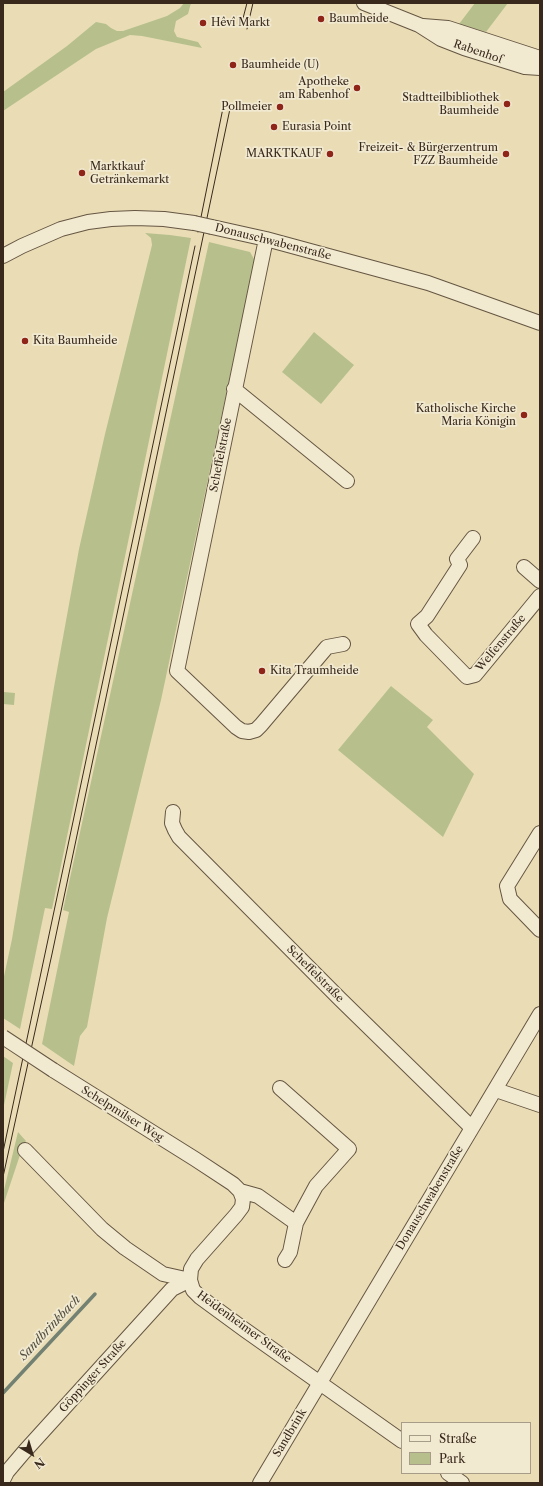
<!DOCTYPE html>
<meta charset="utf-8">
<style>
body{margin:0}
#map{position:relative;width:543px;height:1486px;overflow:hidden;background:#eaddb6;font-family:"Libre Caslon Text",serif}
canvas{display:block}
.frame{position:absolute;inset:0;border:4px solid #39291c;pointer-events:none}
.legend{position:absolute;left:401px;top:1422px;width:130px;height:52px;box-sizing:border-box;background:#f1e9d0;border:1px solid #a79c88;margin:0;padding:5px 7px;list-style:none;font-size:12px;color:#39291c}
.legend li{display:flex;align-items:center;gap:8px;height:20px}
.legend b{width:20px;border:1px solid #a79c88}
.north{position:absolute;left:12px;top:1434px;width:40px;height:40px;-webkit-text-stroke:3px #f1e9d0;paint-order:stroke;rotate:142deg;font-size:11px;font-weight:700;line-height:16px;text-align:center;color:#39291c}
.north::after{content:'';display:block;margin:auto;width:14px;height:18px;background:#39291c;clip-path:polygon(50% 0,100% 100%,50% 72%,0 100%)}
</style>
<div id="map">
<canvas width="543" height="1486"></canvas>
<div class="frame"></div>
<ul class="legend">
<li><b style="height:5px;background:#f1e9d0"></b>Straße</li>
<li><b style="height:11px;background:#b7c08d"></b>Park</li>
</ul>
<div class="north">N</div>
</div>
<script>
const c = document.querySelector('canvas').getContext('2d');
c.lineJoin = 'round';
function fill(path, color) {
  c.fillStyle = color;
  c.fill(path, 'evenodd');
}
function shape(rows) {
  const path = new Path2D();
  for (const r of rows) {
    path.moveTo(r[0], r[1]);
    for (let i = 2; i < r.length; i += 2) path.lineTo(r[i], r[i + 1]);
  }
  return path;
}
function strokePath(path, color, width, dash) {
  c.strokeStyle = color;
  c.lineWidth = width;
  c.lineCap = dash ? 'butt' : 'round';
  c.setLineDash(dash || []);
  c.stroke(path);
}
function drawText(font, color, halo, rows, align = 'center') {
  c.font = font + ' "Libre Caslon Text",serif';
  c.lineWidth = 3.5;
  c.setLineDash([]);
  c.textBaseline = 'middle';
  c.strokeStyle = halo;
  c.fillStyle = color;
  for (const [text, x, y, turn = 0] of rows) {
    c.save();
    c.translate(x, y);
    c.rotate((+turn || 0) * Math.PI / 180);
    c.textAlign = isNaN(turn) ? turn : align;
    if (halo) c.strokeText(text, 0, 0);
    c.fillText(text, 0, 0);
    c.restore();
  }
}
fill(shape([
 [184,3,191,3,188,14,176,21,174,31,177,37,198,42,202,48,142,36,130,35,96,49,3,111,3,92,67,46,96,22,106,24,111,28,117,31,123,31,167,16,180,8],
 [475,3,508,3,486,32,459,24],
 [145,233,170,235,191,238,52,909,45,908,20,1029,3,1018,3,981,12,939,54,687,79,549,105,434,152,245,151,238],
 [209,242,250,252,254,259,254,263,161,700,107,918,87,1027,80,1036,74,1066,42,1044,69,912,63,910],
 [314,332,354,365,321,404,282,372],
 [391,686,433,720,427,727,474,774,443,837,338,750],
 [4,692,15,693,14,705,3,704],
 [3,1056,13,1063,3,1110],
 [18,1132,26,1141,17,1151,20,1155,3,1206,3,1194]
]), '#b7c08d');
strokePath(shape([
 [3,1393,95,1294]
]), '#728172', 3.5);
const minor = shape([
 [364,3,419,25,441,39,464,48,525,67,540,68],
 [423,26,448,28,540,58],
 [212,227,266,239,428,283,540,323],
 [266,239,177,671,236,727,242,731,249,732,256,730,261,725,327,647,343,644],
 [3,256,22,246,61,229,88,222,111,219,135,218,164,219,194,223],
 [234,389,347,481],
 [473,538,457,559,460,565,427,616,418,624,426,635,467,677,475,675,540,596],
 [524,567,540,581],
 [173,812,172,823,175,830,179,837,340,999,472,1128],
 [540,833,507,886,510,899,540,930],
 [53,1070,195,1159,233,1184,240,1191,243,1199,242,1207,236,1215,197,1259,191,1269,190,1280,193,1290,200,1297,245,1330,402,1441],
 [496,1090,540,1105],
 [25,1150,102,1229,125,1248,163,1274,190,1280],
 [240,1191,258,1196,296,1223,316,1186,349,1149,280,1088],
 [285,1260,290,1252,296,1223],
 [448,1473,462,1483],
 [3,1480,7,1472,24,1452,172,1289,190,1280],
 [260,1483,540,1014]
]);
strokePath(minor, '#655642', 16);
strokePath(minor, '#f1e9d0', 14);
strokePath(shape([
 [241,26,247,3],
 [247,29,253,3],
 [198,232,224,103],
 [3,1152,195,246],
 [3,1177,52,954,231,104]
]), '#39291c', 1);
const minorBridge = shape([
 [194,223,212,227],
 [3,1037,53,1070]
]);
strokePath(minorBridge, '#655642', 16, []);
strokePath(minorBridge, '#f1e9d0', 14);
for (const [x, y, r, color] of [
 [321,19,4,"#8f2418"],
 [203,23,4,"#8f2418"],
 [233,65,4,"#8f2418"],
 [357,88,4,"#8f2418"],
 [507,104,4,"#8f2418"],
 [280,107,4,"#8f2418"],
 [274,127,4,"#8f2418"],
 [330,154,4,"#8f2418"],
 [506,154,4,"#8f2418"],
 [82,173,4,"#8f2418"],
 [25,341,4,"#8f2418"],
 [524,415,4,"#8f2418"],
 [262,671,4,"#8f2418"]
]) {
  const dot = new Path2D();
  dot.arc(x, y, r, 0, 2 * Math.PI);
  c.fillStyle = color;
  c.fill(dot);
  strokePath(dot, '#f1e9d0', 1.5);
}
drawText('11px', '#39291c', '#f1e9d0', [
 ["Baumheide",329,19],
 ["Hêvî Markt",211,23],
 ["Baumheide (U)",241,65],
 ["Apotheke",349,82,"right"],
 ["am Rabenhof",349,95,"right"],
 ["Stadtteilbibliothek",499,98,"right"],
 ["Baumheide",499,111,"right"],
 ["Pollmeier",272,107,"right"],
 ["Eurasia Point",282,127],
 ["Freizeit- & Bürgerzentrum",498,148,"right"],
 ["FZZ Baumheide",498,161,"right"],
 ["MARKTKAUF",322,154,"right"],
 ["Marktkauf",90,167],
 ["Getränkemarkt",90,180],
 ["Kita Baumheide",33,341],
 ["Katholische Kirche",516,409,"right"],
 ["Maria Königin",516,422,"right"],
 ["Kita Traumheide",270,671]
], 'left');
drawText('11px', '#39291c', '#f1e9d0', [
 ["Rabenhof",478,52,19],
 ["Donauschwabenstraße",273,242,14],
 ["Scheffelstraße",221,455,-79],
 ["Welfenstraße",501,643,-50],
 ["Scheffelstraße",315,974,45],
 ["Schelpmilser Weg",122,1114,32],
 ["Donauschwabenstraße",430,1198,-59],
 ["Heidenheimer Straße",244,1327,36],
 ["Göppinger Straße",93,1376,-48],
 ["Sandbrink",290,1433,-59]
]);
drawText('italic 12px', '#514e40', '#f1e9d0', [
 ["Sandbrinkbach",50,1328,-47]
]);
</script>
